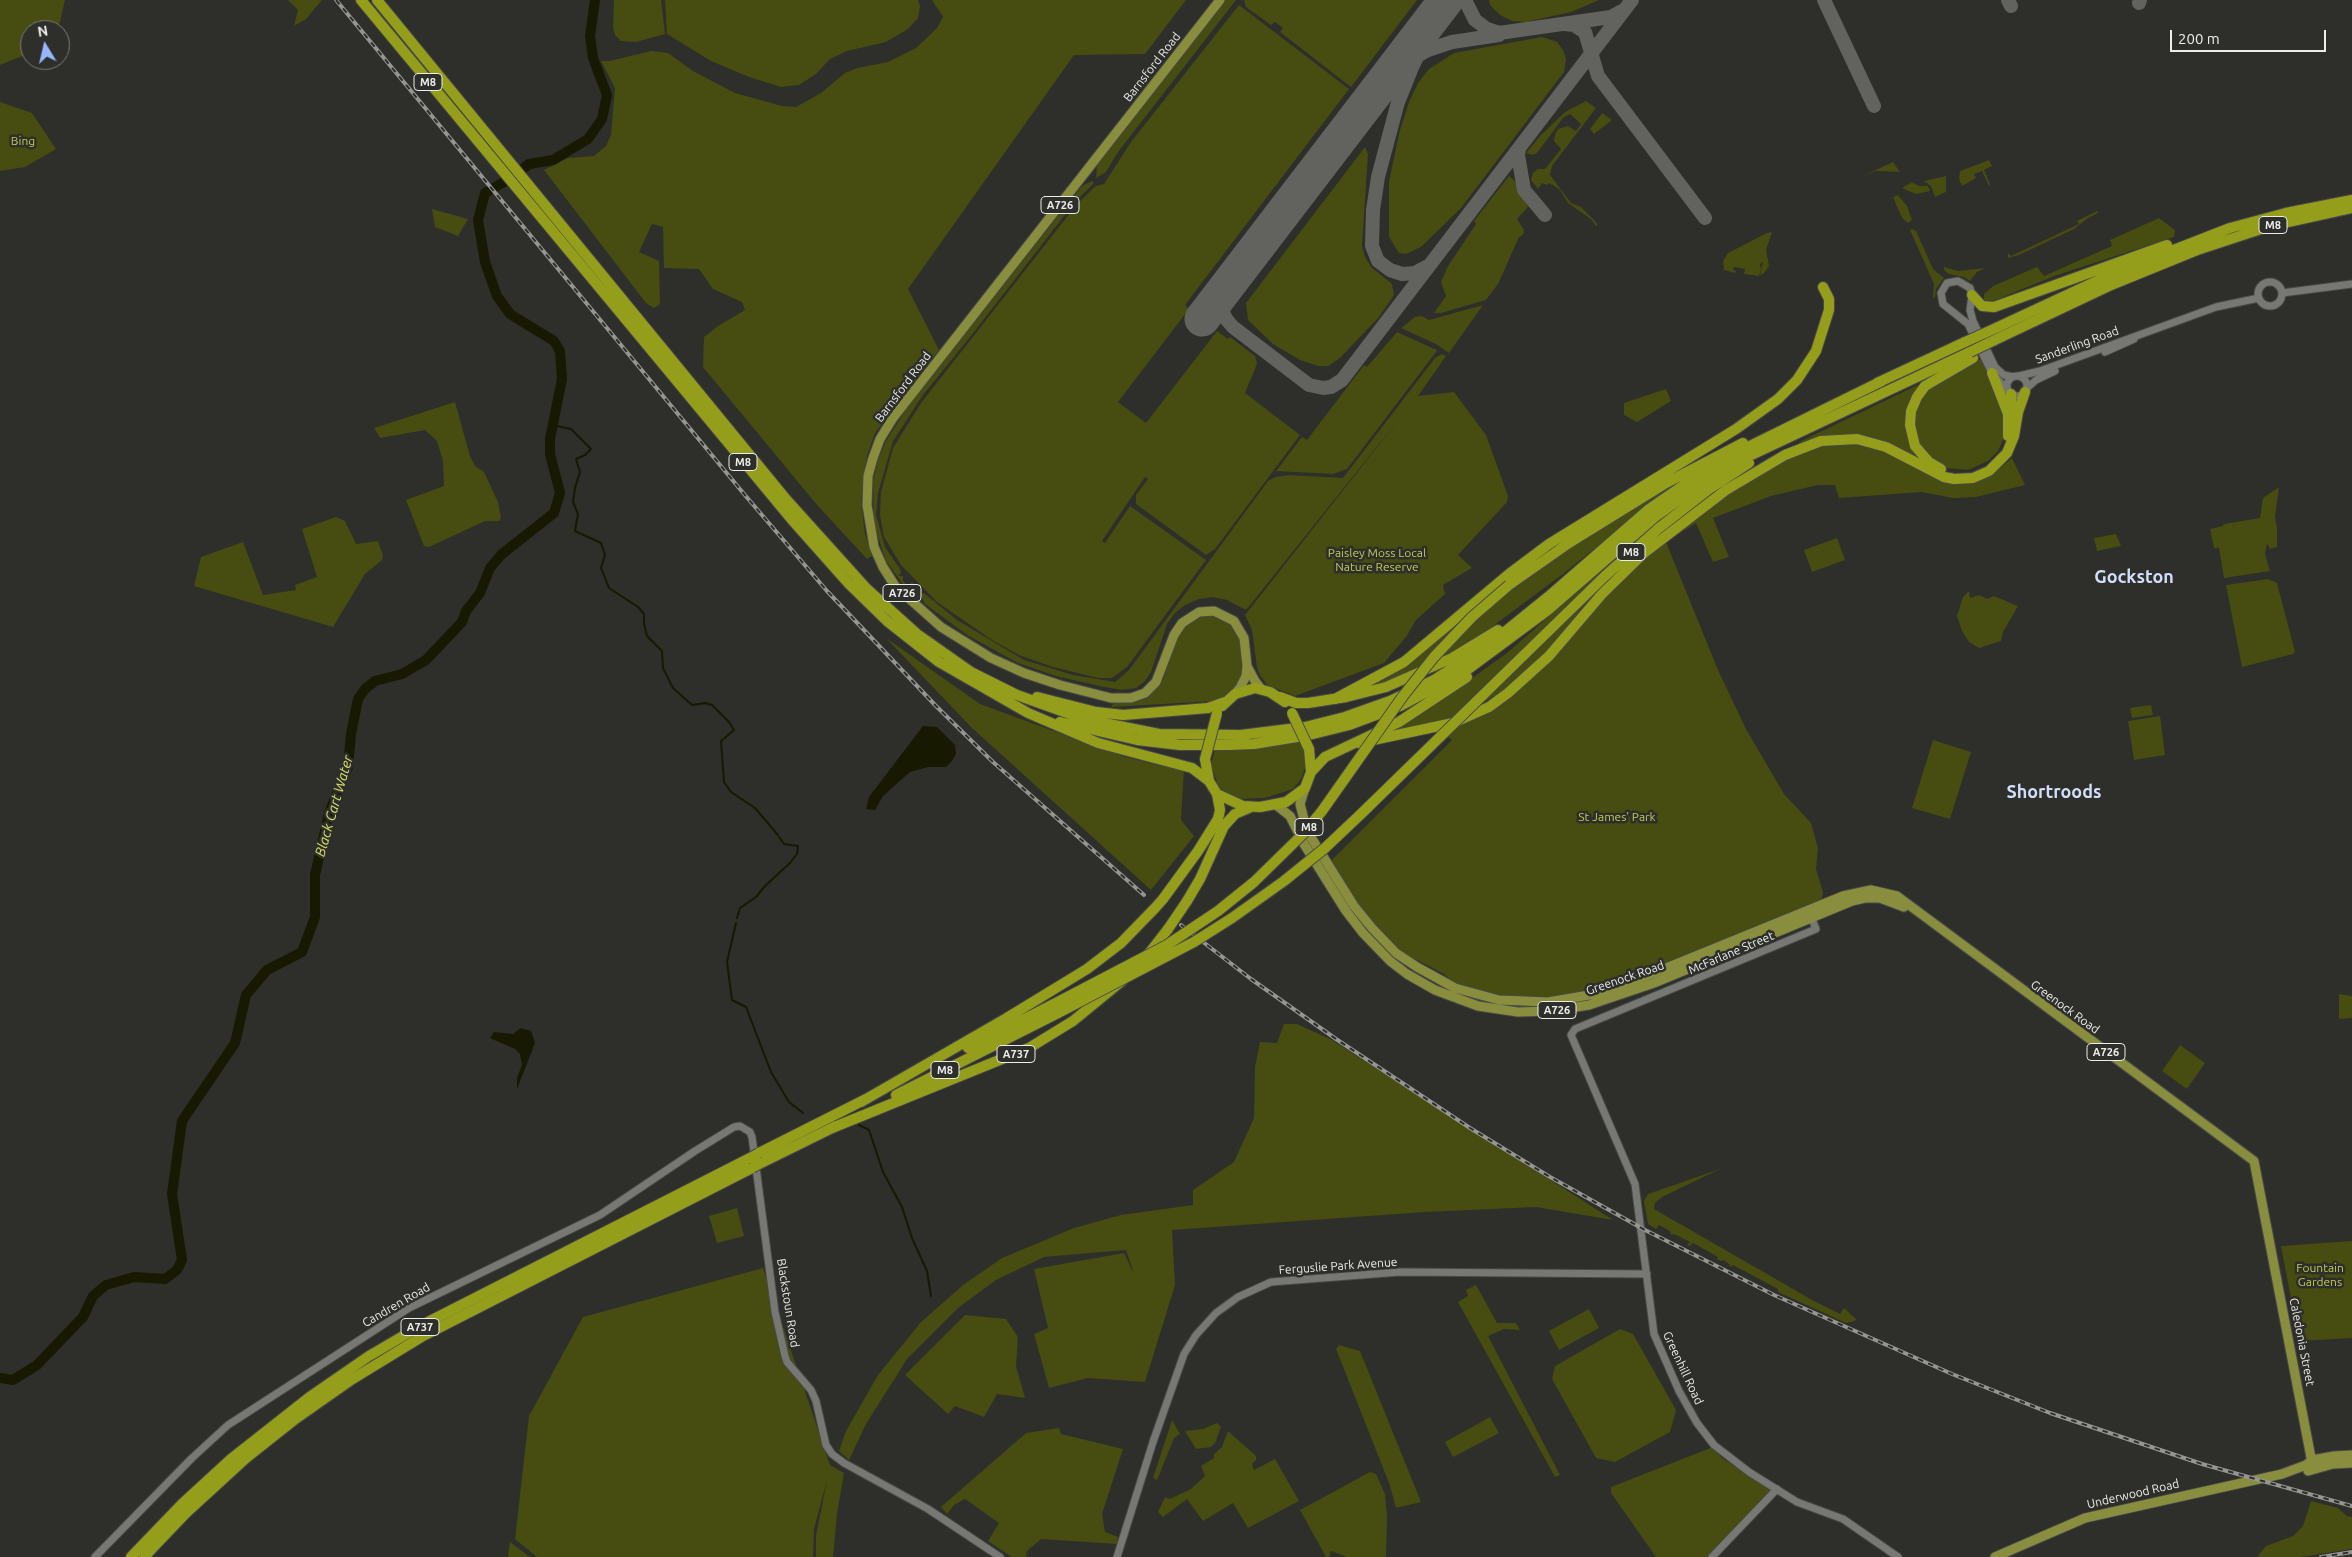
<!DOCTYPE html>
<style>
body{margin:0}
#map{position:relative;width:2352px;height:1557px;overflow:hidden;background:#2e2e2b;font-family:Ubuntu,sans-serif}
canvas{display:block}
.north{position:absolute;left:20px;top:20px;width:50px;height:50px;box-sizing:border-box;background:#2e2e2b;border:1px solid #7a7a78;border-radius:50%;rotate:351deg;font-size:14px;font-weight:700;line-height:20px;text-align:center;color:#ecedeb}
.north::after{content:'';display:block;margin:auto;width:18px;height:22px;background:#96b6fd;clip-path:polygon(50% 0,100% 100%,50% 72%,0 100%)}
.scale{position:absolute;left:2170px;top:30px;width:156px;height:22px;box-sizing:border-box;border:2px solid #ecedeb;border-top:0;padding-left:6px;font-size:15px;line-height:18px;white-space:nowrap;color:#ecedeb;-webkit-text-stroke:4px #2e2e2b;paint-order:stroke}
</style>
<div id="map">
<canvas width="2352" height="1557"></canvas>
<div class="north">N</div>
<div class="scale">200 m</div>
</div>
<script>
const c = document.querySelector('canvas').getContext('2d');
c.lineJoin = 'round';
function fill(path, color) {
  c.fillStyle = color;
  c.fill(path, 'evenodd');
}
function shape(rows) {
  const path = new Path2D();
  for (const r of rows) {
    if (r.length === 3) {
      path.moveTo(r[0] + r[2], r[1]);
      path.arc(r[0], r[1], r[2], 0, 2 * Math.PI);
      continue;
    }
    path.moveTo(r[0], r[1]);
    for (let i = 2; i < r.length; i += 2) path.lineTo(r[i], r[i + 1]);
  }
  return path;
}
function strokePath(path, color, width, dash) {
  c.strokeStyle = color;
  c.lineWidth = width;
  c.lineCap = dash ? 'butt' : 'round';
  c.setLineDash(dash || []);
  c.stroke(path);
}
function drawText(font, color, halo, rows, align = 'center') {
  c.font = font + ' Ubuntu,sans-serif';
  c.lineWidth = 5;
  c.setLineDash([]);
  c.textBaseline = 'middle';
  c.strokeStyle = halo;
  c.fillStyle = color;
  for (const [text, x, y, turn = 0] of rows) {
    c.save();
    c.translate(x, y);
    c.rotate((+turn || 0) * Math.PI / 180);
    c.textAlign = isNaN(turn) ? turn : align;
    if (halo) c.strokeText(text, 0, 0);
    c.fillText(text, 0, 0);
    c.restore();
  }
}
fill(shape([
 [0,0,65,0,58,30,30,30,30,53,0,65],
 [288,0,322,0,306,19,294,26,298,10],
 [614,0,661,0,665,34,636,42,621,41,615,35,613,27],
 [665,0,918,0,920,6,918,18,908,29,886,42,847,51,830,59,816,74,799,85,781,87,749,77,711,61,667,34],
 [932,0,1186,0,1145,54,1074,55,908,289,939,350,875,433,867,456,861,501,865,534,872,556,867,559,817,505,703,367,704,337,718,326,745,310,742,302,713,289,699,269,664,268,663,227,652,224,639,252,659,261,660,304,654,308,646,303,544,170,568,158,594,156,606,146,611,135,615,88,601,61,610,61,651,51,661,52,668,53,693,71,735,93,782,106,796,107,821,93,845,73,857,68,888,62,916,48,937,28,943,17],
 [1226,0,1236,0,1118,152,1106,172,1096,178,1097,166],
 [1244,0,1417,0,1351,87,1280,32,1283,28,1275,22,1271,25,1246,7],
 [1489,0,1599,0,1571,12,1526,22,1512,21,1500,15,1490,5],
 [1239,5,1349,89,1185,305,1189,309,1118,402,1146,423,1217,331,1228,339,1230,337,1255,356,1257,363,1255,369,1245,393,1300,435,1215,549,1206,555,1136,504,1136,495,1148,479,1145,477,1102,541,1105,543,1130,506,1206,560,1127,667,1112,678,1098,678,1053,667,1019,655,992,640,937,602,901,565,884,537,880,515,881,492,893,448,921,403,1077,204,1096,186,1104,184,1131,142],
 [1542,37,1557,42,1563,50,1566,59,1564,72,1461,208,1421,247,1406,254,1399,253,1389,237,1389,181,1400,130,1409,102,1418,83,1429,69,1454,53],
 [1586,101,1596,108,1552,166,1550,175,1571,203,1581,207,1594,220,1598,225,1596,226,1591,219,1568,203,1560,190,1553,185,1549,183,1547,185,1542,183,1538,189,1531,180,1533,173,1538,169,1545,169,1561,149,1554,141,1555,134,1558,129,1568,126,1576,131,1581,124,1570,114,1563,118,1537,153,1533,155,1526,153,1540,136,1565,112],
 [0,102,32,113,56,149,25,167,0,171],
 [1602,113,1612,120,1594,134,1590,129],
 [1365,147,1368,154,1362,246,1365,257,1372,268,1392,284,1394,295,1379,317,1340,358,1328,366,1318,366,1300,360,1273,344,1248,320,1246,303],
 [1989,160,1992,166,1984,170,1990,184,1989,186,1982,171,1974,174,1976,178,1962,186,1959,179,1960,171],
 [1893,162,1900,172,1876,171,1863,176],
 [1509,176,1514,180,1528,207,1517,219,1524,230,1523,235,1519,237,1498,284,1486,300,1441,313,1434,313,1446,296,1441,282,1448,266,1476,224,1474,221],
 [1946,176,1946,192,1935,197,1931,186,1924,181],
 [1092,181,1094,183,1075,202,974,332,923,395,893,441,878,493,876,515,885,547,900,569,901,573,898,576,903,576,903,581,908,586,912,582,917,588,916,591,905,587,886,561,874,525,873,482,878,460,886,441,907,408,1082,186],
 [1912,182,1919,186,1928,186,1930,191,1916,194,1902,188],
 [1898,195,1907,206,1912,220,1908,223,1902,218,1893,197],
 [432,209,468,219,458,236,435,227],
 [2097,211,2098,213,2088,218,2074,229,2019,255,2008,258,2008,253,2011,256,2079,224,2077,221],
 [2159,218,2175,230,2174,237,2057,275,1993,301,1984,300,1984,294,1993,286,2037,267,2044,276,2112,246,2110,240],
 [1912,229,1916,231,1933,269,1944,278,1936,289,1935,298,1933,298,1934,284,1910,230],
 [1772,232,1766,250,1769,266,1764,273,1760,275,1763,262,1760,264,1761,269,1759,276,1744,274,1745,269,1734,267,1733,270,1736,271,1735,273,1724,270,1723,261,1728,253,1767,233],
 [1944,267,1958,271,1985,268,1977,272,1970,281,1964,277,1949,274,1944,270],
 [1483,305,1449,353,1436,344,1401,328,1415,317,1422,316,1429,320],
 [1397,332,1437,350,1436,352,1347,469,1333,474,1276,471,1302,437,1307,440,1364,365,1367,367],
 [1442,354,1446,356,1418,396,1454,392,1486,435,1508,496,1507,502,1458,555,1472,568,1443,585,1445,594,1416,620,1406,637,1384,663,1295,696,1267,685,1260,675,1257,668,1252,630,1245,615,1403,414,1247,609,1244,609,1227,600,1213,597,1199,599,1185,605,1175,613,1167,624,1151,672,1145,681,1136,688,1122,690,1104,687,1056,676,1018,663,967,635,925,604,920,594,924,593,957,620,1024,660,1073,675,1115,682,1129,670,1268,481,1275,477,1289,475,1343,478,1435,358],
 [1982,358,2003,404,2006,433,1998,451,1988,461,1968,470,1946,468,1937,464,1916,442,1913,413,1923,392],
 [1924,382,1907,412,1924,462,1849,435,1822,437,1800,444,1799,442],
 [1666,389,1671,401,1637,422,1624,415,1624,403],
 [455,402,470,456,475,466,484,472,498,502,501,518,499,521,485,521,429,547,424,546,406,500,444,486,443,461,437,441,425,430,380,438,374,428],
 [1860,444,1890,451,1925,473,1951,483,1977,480,1999,469,2012,458,2025,485,1976,497,1953,498,1922,492,1839,498,1835,485,1818,485,1771,496,1713,518,1729,557,1713,562,1696,523,1666,542,1718,670,1746,729,1784,794,1811,823,1818,848,1816,869,1823,892,1822,898,1818,902,1642,974,1596,991,1537,1000,1489,995,1456,985,1444,974,1415,959,1413,961,1391,944,1363,911,1331,861,1452,740,1448,737,1462,723,1495,706,1653,548,1707,506,1789,456,1813,446],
 [1676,482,1563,574,1489,629,1442,657,1388,683,1373,686,1373,684,1505,581,1575,544],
 [2279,487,2275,517,2277,528,2277,547,2270,549,2267,543,2265,554,2270,571,2224,578,2219,548,2214,548,2210,529,2223,526,2224,524,2260,518,2263,498],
 [1688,500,1527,659,1612,577,1538,662,1503,692,1451,719,1393,732,1392,729,1440,701,1507,653,1642,535],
 [336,517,345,521,356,544,378,541,383,556,382,560,365,574,333,627,194,586,201,557,243,542,263,595,296,590,295,585,317,577,302,529],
 [2116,534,2121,546,2097,551,2094,538],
 [1837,538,1845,560,1812,572,1804,550],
 [2268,579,2277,583,2295,652,2293,654,2242,667,2226,585],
 [1969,591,1970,598,1979,595,1987,599,1994,596,2018,606,2003,632,2001,641,1979,648,1969,642,1962,631,1957,616,1963,597],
 [1208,613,1228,619,1241,639,1242,673,1240,684,1227,695,1215,701,1111,707,1115,701,1127,702,1144,699,1154,690,1163,680,1179,632,1187,621],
 [886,638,980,704,1122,756,1158,765,1184,768,1181,820,1194,836,1151,890,972,728],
 [2151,705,2153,715,2132,718,2130,708],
 [2160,716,2165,755,2134,760,2128,721],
 [1933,740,1971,752,1950,819,1912,808],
 [1299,742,1304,750,1306,765,1301,779,1293,789,1265,798,1238,799,1225,793,1218,785,1211,764,1215,750],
 [2339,994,2352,996,2352,1018,2339,1019],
 [1284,1024,1297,1024,1332,1040,1613,1220,1536,1207,1425,1212,1172,1230,1175,1285,1145,1382,1088,1378,1049,1388,1034,1334,1048,1328,1034,1269,1124,1253,1134,1274,1126,1250,1044,1257,996,1280,958,1308,907,1359,866,1424,849,1460,839,1451,846,1431,878,1375,921,1322,963,1285,1002,1258,1074,1228,1121,1215,1193,1205,1193,1190,1234,1162,1254,1118,1255,1067,1260,1042,1277,1043],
 [2180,1045,2205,1063,2187,1089,2162,1071],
 [1720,1169,1662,1197,1655,1203,1654,1209,1814,1301,1840,1314,1844,1308,1856,1319,1855,1321,1846,1323,1778,1292,1778,1289,1733,1265,1731,1267,1728,1263,1723,1260,1721,1261,1717,1259,1718,1257,1702,1248,1693,1243,1690,1246,1687,1245,1690,1242,1674,1234,1671,1235,1670,1231,1659,1225,1656,1229,1648,1224,1644,1201,1648,1194],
 [737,1208,744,1236,717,1243,709,1216],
 [2352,1241,2352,1338,2299,1341,2281,1246],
 [763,1268,830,1465,844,1473,837,1514,833,1557,816,1557,816,1536,827,1480,814,1529,813,1557,537,1557,515,1539,529,1416,583,1317],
 [1476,1285,1497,1323,1516,1323,1520,1330,1504,1329,1488,1336,1560,1475,1555,1477,1458,1302,1468,1296,1466,1290],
 [1589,1309,1599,1328,1559,1350,1549,1331],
 [965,1315,1006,1319,1018,1337,1016,1366,1025,1398,997,1394,984,1417,955,1406,948,1414,905,1375],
 [1620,1329,1633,1334,1676,1410,1670,1432,1615,1462,1596,1458,1552,1379,1555,1366],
 [1339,1345,1360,1351,1421,1502,1396,1508,1389,1483,1336,1349],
 [1490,1417,1499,1433,1453,1457,1445,1442],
 [1172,1420,1180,1434,1174,1438,1157,1480,1153,1478],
 [1217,1423,1221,1427,1215,1443,1211,1447,1196,1449,1185,1431,1203,1429],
 [1059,1428,1061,1434,1123,1449,1102,1514,1105,1532,1118,1537,1117,1544,1041,1539,1026,1552,1027,1557,1012,1557,988,1541,999,1523,965,1499,954,1505,947,1514,941,1507,1026,1433],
 [1228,1431,1256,1456,1256,1460,1252,1464,1254,1470,1275,1459,1299,1501,1248,1528,1233,1503,1203,1521,1187,1499,1163,1517,1158,1512,1165,1497,1170,1499,1191,1489,1205,1476,1201,1466,1214,1458,1214,1454,1222,1447],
 [1713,1447,1722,1458,1772,1489,1707,1557,1656,1557,1611,1493,1611,1487],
 [1370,1472,1376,1474,1385,1494,1387,1517,1386,1557,1347,1557,1331,1551,1329,1557,1326,1557,1300,1510],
 [2311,1501,2338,1508,2347,1516,2352,1517,2352,1549,2300,1557,2257,1557,2266,1546,2293,1536,2303,1526],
 [510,1542,530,1557,508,1557]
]), '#474c10');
fill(shape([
 [923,726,937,727,955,745,956,754,952,761,946,767,928,767,910,772,883,796,875,810,866,809,869,797],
 [521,1028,531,1031,535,1043,517,1089,517,1078,522,1065,520,1054,515,1049,490,1038,494,1032,513,1034]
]), '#171901');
strokePath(shape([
 [552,425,571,429,591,449,585,455,576,459,580,472,575,488,573,502,578,514,575,531,601,543,605,555,601,568,609,588,638,607,644,614,644,624,647,636,662,651,663,668,673,688,692,705,705,703,712,705,729,722,734,730,721,741,724,782,731,792,755,808,778,835],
 [737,918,740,908,756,897,765,886,790,863,797,854,798,846,784,844,779,837],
 [736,923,727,962,732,1000,746,1007,771,1072,789,1102,803,1113],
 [859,1125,869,1130,883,1172,902,1207,912,1238,927,1271,931,1296]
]), '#171901', 2);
strokePath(shape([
 [0,1378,13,1380,37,1365,83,1317,93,1296,106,1285,134,1277,165,1279,177,1270,182,1260,172,1194,182,1121,235,1043,246,995,267,970,302,952,315,917,315,875,329,813,348,767,351,734,358,699,365,689,375,681,402,674,426,660,462,622,466,611,480,593,490,568,502,554,554,513,560,493,550,454,550,439,562,379,560,351,554,341,510,314,497,296,485,262,478,220,485,193,514,176,529,164,553,160,588,139,602,119,607,95,593,58,590,36,595,0]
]), '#171901', 10);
strokePath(shape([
 [1465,0,1475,20,1487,29,1499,33,1611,17,1624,10],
 [1824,0,1874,106],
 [2008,0,2011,6],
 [2139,3,2140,0],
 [1564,24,1574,25,1585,32,1598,76,1705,218],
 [1384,81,1405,63,1428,50,1452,42,1499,35],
 [1519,148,1518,155,1524,190,1545,215],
 [1428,266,1415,273,1402,274,1390,270,1378,261,1372,246,1373,210,1378,177,1398,102,1413,65,1446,0],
 [1227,286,1223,297,1222,309,1226,319,1233,327,1309,385,1323,388,1331,387,1342,380,1632,0]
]), '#62625f', 14);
strokePath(shape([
 [1202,319,1446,0]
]), '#62625f', 35);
const minor = shape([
 [2270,294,12],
 [2282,293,2352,284],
 [2105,352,2134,339],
 [2017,386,10],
 [2019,376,2040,371,2216,307,2259,298],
 [2026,389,2036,380,2055,371],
 [2008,391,1992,373,1968,324,1943,304,1941,293,1947,283,1958,281,1970,288,1972,295,1970,310,1973,321,1995,367,2004,375,2013,377],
 [1810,914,1816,929,1575,1029,1571,1035,1635,1184,1654,1334,1679,1391,1697,1423,1714,1445,1749,1472,1797,1502,1843,1519,1898,1557],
 [95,1557,192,1458,228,1425,409,1308,600,1215,695,1151,734,1127,740,1126,750,1132,752,1137,775,1312,785,1356,787,1362,811,1390,816,1401,826,1445,832,1454,844,1463,928,1509,1000,1557],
 [1117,1557,1153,1442,1184,1354,1196,1335,1216,1313,1238,1297,1271,1282,1400,1272,1647,1274],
 [1712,1557,1777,1489]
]);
const major = shape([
 [1220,0,893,418,880,439,873,458,868,476,867,505,874,547,883,567,895,586,941,627,991,658,1024,673,1060,685,1111,698,1131,698,1145,693,1156,682,1174,635,1182,623,1199,612,1214,611,1234,621,1244,638,1247,666,1246,676,1240,688,1235,694],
 [1247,666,1255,681,1261,689],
 [1305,788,1300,804,1307,831,1354,906,1372,928,1396,953,1417,967,1455,988,1499,1000,1548,1002,1595,994,1649,975,1843,896,1871,890,1897,896,2254,1161,2313,1468],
 [1276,805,1290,816,1304,844,1346,911,1363,933,1390,961,1407,974,1435,990,1478,1006,1518,1012,1551,1011,1589,1005,1654,983,1852,901,1865,898,1880,898,1904,907],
 [2308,1471,2333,1464,2352,1463],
 [1995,1557,2085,1518,2282,1474,2306,1465,2312,1460,2334,1456,2352,1455]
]);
const highway = shape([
 [361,0,793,521,849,584,887,621,939,662,1028,713,1098,743,1192,768,1209,781],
 [377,0,785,498,867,589,917,634,971,672,1017,695,1084,719,1159,734,1241,735,1305,727,1345,717,1390,701,1434,680,1490,644,1548,597,1649,509,1694,478,1746,448,1882,381],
 [1972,295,1982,306,1994,307,2167,245],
 [1996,328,2112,274,2230,228,2286,213,2352,200],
 [2001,337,2111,285,2197,250,2270,226,2352,208],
 [1992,373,2008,414,2008,436],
 [1877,383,1965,342],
 [2011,394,2012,417],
 [1941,469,1929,462,1915,446,1910,425,1911,411,1917,397,1925,386,1973,358],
 [1509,585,1569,543,1666,483,1743,443],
 [1524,655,1605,576,1659,528,1709,489,1749,463],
 [1037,697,1096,712,1123,715,1208,708,1225,702],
 [1280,697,1296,703,1308,703,1346,697,1386,687,1452,658,1498,630],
 [1335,699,1404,662,1509,574,1549,544,1736,429,1778,399,1797,380,1816,351,1829,310,1829,299,1823,287],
 [1222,706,1235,694,1255,688,1270,692,1285,702],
 [1060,722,1137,740,1180,745,1229,745,1254,744,1309,735,1349,725,1400,706,1467,670,1548,610,1655,517,1712,476,1747,457,1970,352],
 [1359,743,1453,723,1489,707,1508,693,1549,656,1602,594,1644,553,1726,490,1785,455,1821,441,1857,439,1886,447,1944,477,1954,479,1973,478,1989,471,2007,453,2014,436,2018,412,2025,392],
 [1205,759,1209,781,1217,794,1243,806,1260,807,1286,802,1305,788,1311,772,1309,749],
 [1311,772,1325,757,1399,722,1467,677],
 [1163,899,1198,851,1218,819,1220,810,1217,794],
 [1187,901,1200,879,1224,826,1235,814,1249,808],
 [1147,956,1168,929],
 [968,1048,1052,1005],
 [896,1095,1058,1013],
 [861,1102,1005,1019,1087,969,1121,943,1155,908],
 [832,1128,1029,1048,1073,1021,1123,980],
 [759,1153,866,1099],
 [761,1163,836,1126],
 [131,1557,182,1504,231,1459,311,1396,369,1356,422,1325,750,1158],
 [144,1557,186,1513,246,1458,294,1420,351,1380,423,1336,752,1168]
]);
strokePath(minor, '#494a47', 9);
strokePath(major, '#494a47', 11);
strokePath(highway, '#494a47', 12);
strokePath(minor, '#777773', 7);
strokePath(major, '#898e3e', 9);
strokePath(highway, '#959e1b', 10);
const rail = shape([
 [336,0,744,494,827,591,936,706,993,762,1144,895],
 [1181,925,1251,979,1336,1039,1470,1128,1550,1177,1645,1230,1774,1295,1952,1374,2050,1413,2202,1464,2352,1506],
 [2321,1557,2352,1552]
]);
strokePath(rail, '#959593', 4);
strokePath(rail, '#2e2e2b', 2, [5.5]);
const highwayBridge = shape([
 [1965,342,1996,328],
 [1970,352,2001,337],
 [1292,713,1309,749],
 [1205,759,1217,713],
 [1155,908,1163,899],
 [1168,929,1187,901],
 [1052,1005,1167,945,1218,911,1254,882,1303,834,1322,811,1403,696,1434,657,1472,617,1509,585],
 [1058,1013,1194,942,1232,918,1284,881,1325,848,1362,813,1524,655],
 [750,1158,759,1153],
 [752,1168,761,1163]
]);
strokePath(highwayBridge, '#494a47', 12, []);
strokePath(highwayBridge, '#959e1b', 10);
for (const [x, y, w] of [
 [428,82,28],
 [1060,205,38],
 [2273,225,28],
 [743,462,28],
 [1631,552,28],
 [902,593,38],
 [1309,827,28],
 [1557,1010,38],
 [2106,1052,38],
 [1016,1054,38],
 [945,1070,28],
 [420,1327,38]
]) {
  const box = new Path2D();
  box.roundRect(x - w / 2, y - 8.5, w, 17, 4);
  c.fillStyle = '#2e2e2b';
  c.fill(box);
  strokePath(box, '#ecedeb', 1);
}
drawText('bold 11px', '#ecedeb', null, [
 ["M8",428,82],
 ["A726",1060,205],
 ["M8",2273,225],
 ["M8",743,462],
 ["M8",1631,552],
 ["A726",902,593],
 ["M8",1309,827],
 ["A726",1557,1010],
 ["A726",2106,1052],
 ["A737",1016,1054],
 ["M8",945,1070],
 ["A737",420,1327]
]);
drawText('12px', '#ecedeb', '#2e2e2b', [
 ["Barnsford Road",1152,67,-52],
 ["Sanderling Road",2077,345,-20],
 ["Barnsford Road",903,387,-53],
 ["McFarlane Street",1731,953,-23],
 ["Greenock Road",1625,978,-19],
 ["Greenock Road",2065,1007,36],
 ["Ferguslie Park Avenue",1338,1266,-4],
 ["Blackstoun Road",788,1303,81],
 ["Candren Road",396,1305,-30],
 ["Caledonia Street",2302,1342,79],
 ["Greenhill Road",1683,1368,65],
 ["Underwood Road",2133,1494,-13]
]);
drawText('12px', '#c1cb55', '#2e2e2b', [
 ["Bing",23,141],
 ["Paisley Moss Local",1377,553],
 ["Nature Reserve",1377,567],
 ["St James' Park",1617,817],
 ["Fountain",2320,1268],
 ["Gardens",2320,1282]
]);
drawText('italic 14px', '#d5e06b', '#2e2e2b', [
 ["Black Cart Water",334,806,-74]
]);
drawText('bold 18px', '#d1def9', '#2e2e2b', [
 ["Gockston",2134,577],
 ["Shortroods",2054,792]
]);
</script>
